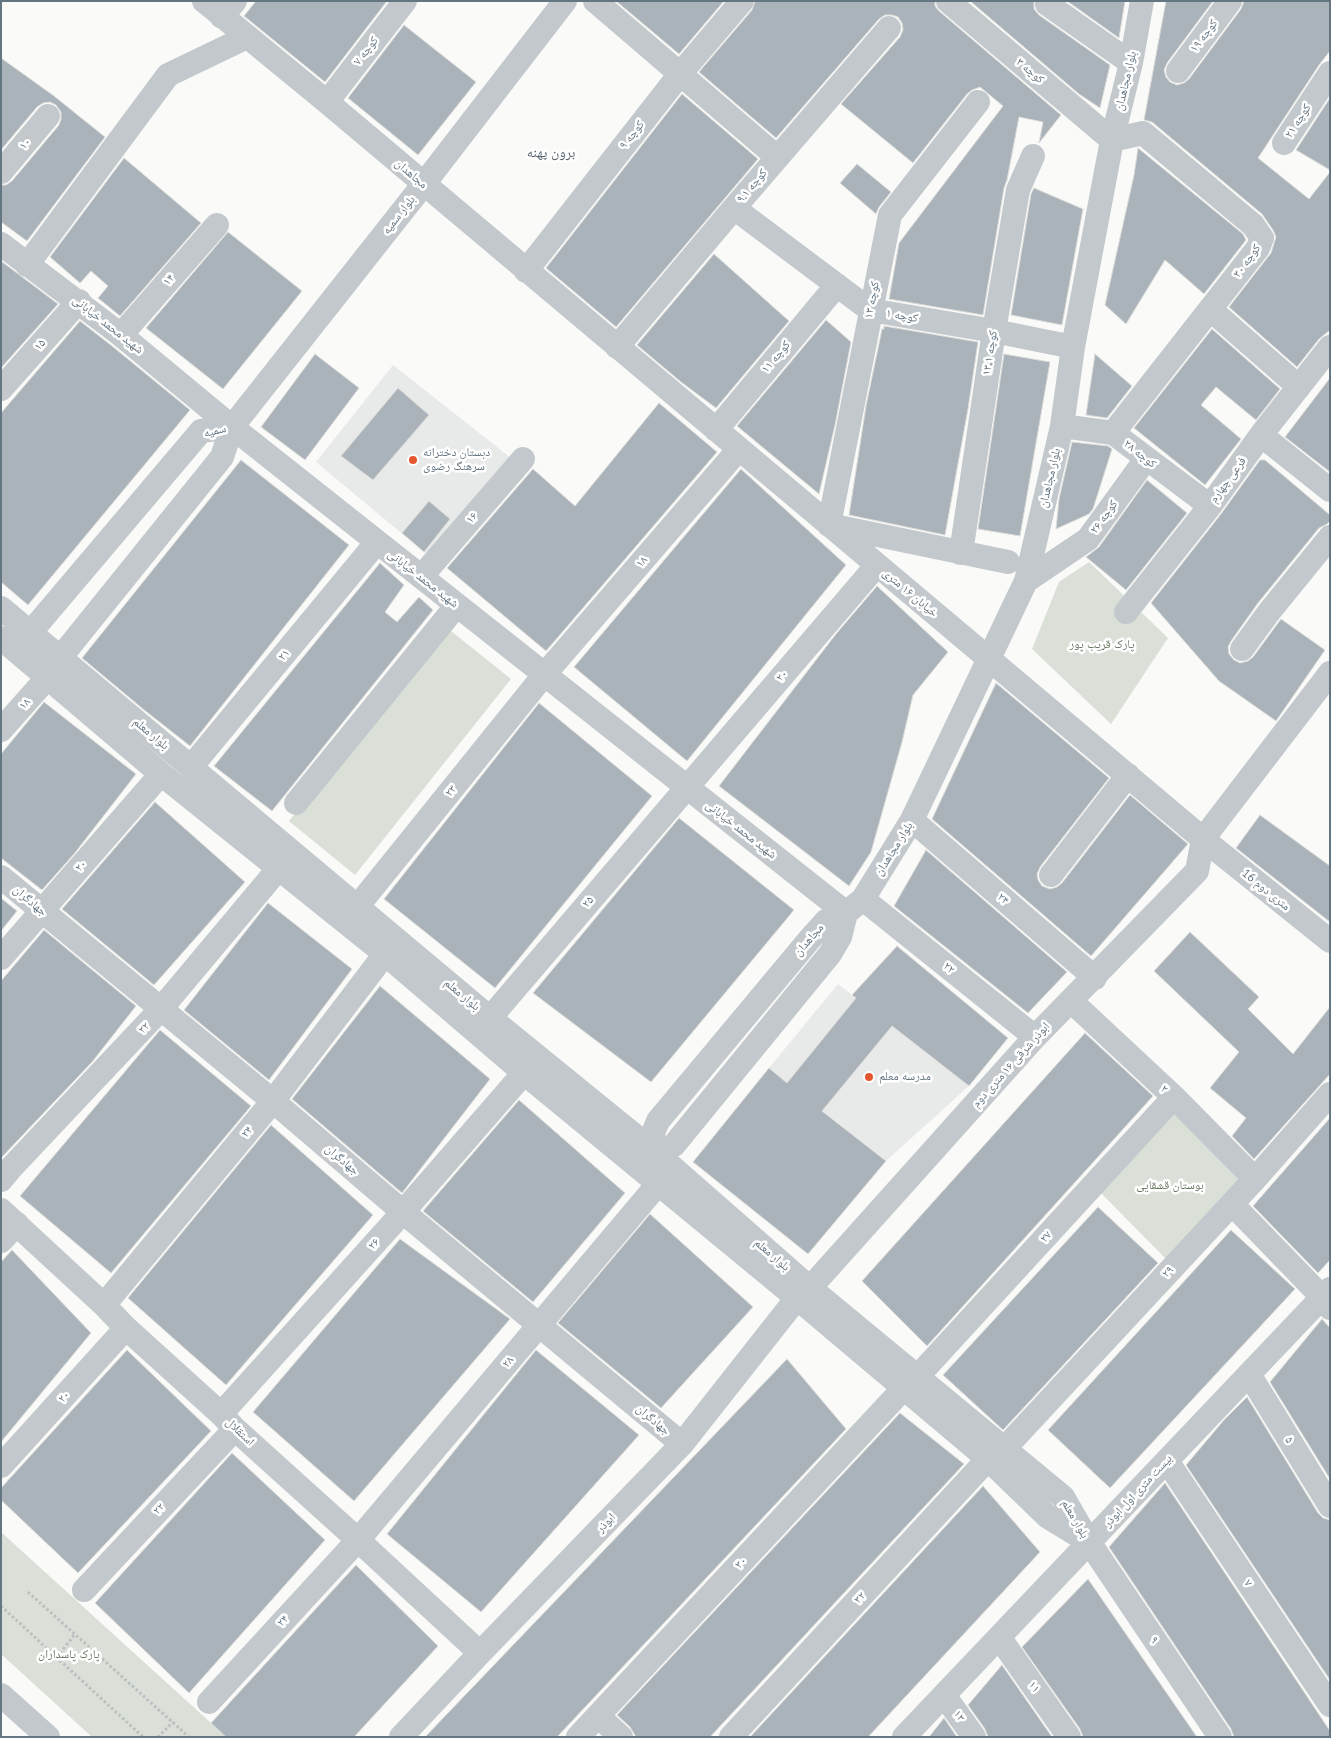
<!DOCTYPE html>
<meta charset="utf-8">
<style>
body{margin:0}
#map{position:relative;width:1331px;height:1738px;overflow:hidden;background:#fafaf8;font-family:"PT Sans",sans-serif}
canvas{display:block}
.frame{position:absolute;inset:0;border:2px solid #657683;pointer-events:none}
</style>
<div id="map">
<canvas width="1331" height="1738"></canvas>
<div class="frame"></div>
</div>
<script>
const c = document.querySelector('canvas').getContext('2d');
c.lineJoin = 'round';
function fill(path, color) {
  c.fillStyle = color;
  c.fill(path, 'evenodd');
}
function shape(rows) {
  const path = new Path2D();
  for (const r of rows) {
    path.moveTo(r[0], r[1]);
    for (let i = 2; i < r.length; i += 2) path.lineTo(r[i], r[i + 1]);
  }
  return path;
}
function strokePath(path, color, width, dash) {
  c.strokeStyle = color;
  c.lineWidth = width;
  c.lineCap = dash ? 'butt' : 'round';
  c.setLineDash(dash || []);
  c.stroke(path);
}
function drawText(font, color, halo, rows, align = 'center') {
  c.font = font + ' "PT Sans","Noto Naskh Arabic",sans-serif';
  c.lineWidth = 5;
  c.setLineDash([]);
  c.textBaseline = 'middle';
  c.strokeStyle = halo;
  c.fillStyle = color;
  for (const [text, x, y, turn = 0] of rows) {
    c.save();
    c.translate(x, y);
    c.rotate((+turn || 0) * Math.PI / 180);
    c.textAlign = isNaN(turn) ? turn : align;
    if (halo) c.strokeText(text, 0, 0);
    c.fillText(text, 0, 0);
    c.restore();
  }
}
fill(shape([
 [393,365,511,458,430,557,316,462],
 [838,984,969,1086,886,1161,769,1068]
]), '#e8e9e9');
fill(shape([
 [1089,562,1168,638,1111,724,1032,649,1059,582],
 [446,627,511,679,355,875,289,821],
 [1175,1111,1239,1180,1166,1259,1100,1192],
 [1,1532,211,1723,226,1737,92,1737,1,1654]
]), '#dadfd7');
const building = shape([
 [256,1,387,1,325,82,244,16,256,1],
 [616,1,724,1,679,54,616,1],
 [755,1,935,1,935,6,939,11,1061,115,1039,143,1043,122,1019,117,1007,180,1004,188,983,315,889,299,899,243,1003,106,980,87,972,90,967,94,913,163,841,104,900,37,903,30,902,23,898,17,892,15,885,15,879,19,776,138,699,72,752,10,755,1],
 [970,1,1034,1,1034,9,1039,15,1110,65,1100,108,1079,94,970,1],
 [1067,1,1125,1,1119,38,1067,1],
 [1166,1,1213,1,1167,63,1164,70,1166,77,1170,82,1177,85,1184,83,1189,79,1241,9,1244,1,1330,1,1330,51,1319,65,1258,158,1309,199,1330,172,1330,330,1319,339,1297,367,1229,307,1271,253,1276,237,1273,230,1262,214,1152,122,1144,120,1166,1],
 [404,25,476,82,418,155,348,98,404,25],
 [1,58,54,96,105,137,27,241,1,222,1,185,6,185,12,181,59,125,61,119,61,112,56,105,50,102,43,103,37,107,1,150,1,58],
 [682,94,758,159,616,327,546,268,682,94],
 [1330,98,1330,170,1296,150,1330,98],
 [1138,148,1243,234,1246,240,1204,294,1165,260,1126,324,1105,305,1134,175,1138,148],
 [124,158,201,223,120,316,98,298,108,286,91,271,80,283,50,257,124,158],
 [857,164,891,192,879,207,876,214,840,183,857,164],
 [1034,188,1083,209,1062,325,1011,315,1031,194,1034,188],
 [228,232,302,291,223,389,146,328,228,232],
 [714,254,789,321,716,408,681,382,637,345,714,254],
 [1,261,58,304,1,368,1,261],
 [826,320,851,342,835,425,819,494,737,426,826,320],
 [80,321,112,346,190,410,28,605,1,582,1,413,80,321],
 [884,326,978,342,968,409,945,535,849,515,866,406,882,329,884,329,884,326],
 [1212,329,1280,389,1256,420,1216,387,1201,405,1241,439,1205,485,1134,428,1212,329],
 [315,354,359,388,305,460,261,427,315,354],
 [1004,354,1050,362,1020,536,978,529,1004,354],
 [1095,354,1132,386,1107,418,1086,415,1095,354],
 [1330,378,1330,472,1285,437,1330,378],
 [398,388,429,415,373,480,341,456,398,388],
 [659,403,717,452,546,651,447,568,533,469,575,506,659,403],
 [1072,442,1108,446,1112,449,1093,509,1089,514,1056,529,1059,499,1072,442],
 [241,460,349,545,190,746,143,709,82,658,241,460],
 [1260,460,1265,460,1330,515,1330,521,1327,524,1319,528,1258,603,1231,641,1228,647,1229,654,1234,660,1240,663,1248,661,1253,657,1281,619,1325,650,1276,721,1219,681,1151,603,1221,514,1260,460],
 [741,469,846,565,687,761,574,667,741,469],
 [1147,480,1187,513,1126,590,1086,557,1099,547,1147,480],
 [429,501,450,519,424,552,402,533,429,501],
 [380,563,404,585,385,612,397,622,419,597,433,610,272,811,214,766,380,563],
 [877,586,948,652,913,695,902,742,871,852,849,886,719,786,836,634,877,586],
 [996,683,1109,778,1040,867,1037,874,1038,880,1042,886,1050,889,1057,887,1062,883,1130,795,1188,844,1091,956,932,819,996,683],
 [44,702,136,774,74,854,42,890,1,858,1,754,44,702],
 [539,703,652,796,495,988,384,899,539,703],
 [155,802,245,882,154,985,62,909,155,802],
 [1260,815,1330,866,1330,922,1236,848,1260,815],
 [679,818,794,910,651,1082,533,993,679,818],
 [926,850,1067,972,1028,1013,894,906,926,850],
 [1,898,17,911,1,931,1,898],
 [268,903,352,969,269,1080,184,1010,268,903],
 [44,930,136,1006,92,1062,1,1158,1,981,44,930],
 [1190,932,1259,997,1248,1009,1293,1054,1330,1007,1330,1074,1254,1159,1232,1136,1246,1118,1210,1088,1239,1052,1154,971,1190,932],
 [897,946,1008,1038,969,1086,892,1026,822,1111,886,1161,808,1254,693,1162,769,1068,787,1083,856,998,852,995,897,946],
 [380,986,490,1079,402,1193,292,1099,380,986],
 [160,1030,251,1106,111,1273,20,1196,160,1030],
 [1085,1033,1153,1096,927,1346,862,1281,1085,1033],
 [519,1100,625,1193,533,1302,423,1211,519,1100],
 [1330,1118,1330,1260,1318,1273,1253,1206,1330,1118],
 [271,1125,373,1215,226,1385,128,1298,271,1125],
 [1098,1207,1158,1263,1003,1430,943,1375,1098,1207],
 [650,1214,753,1307,661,1408,558,1323,650,1214],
 [1231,1230,1295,1289,1110,1488,1048,1430,1231,1230],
 [400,1239,510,1319,354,1501,253,1412,400,1239],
 [12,1250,91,1333,1,1442,1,1262,12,1250],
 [1322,1319,1330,1328,1330,1479,1270,1382,1322,1319],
 [127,1350,211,1431,78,1573,1,1500,1,1488,127,1350],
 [536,1350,639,1435,481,1612,387,1534,536,1350],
 [787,1359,846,1429,557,1737,425,1737,787,1359],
 [1247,1397,1318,1513,1323,1518,1330,1520,1330,1680,1186,1465,1224,1420,1247,1397],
 [900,1413,964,1464,710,1737,636,1737,630,1727,617,1715,900,1413],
 [232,1453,325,1540,189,1693,95,1603,232,1453],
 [1165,1483,1330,1731,1330,1737,1234,1737,1231,1729,1109,1547,1165,1483],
 [983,1486,1040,1552,868,1737,750,1737,983,1486],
 [356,1565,438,1646,354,1737,226,1737,211,1723,356,1565],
 [1088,1579,1197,1737,1083,1737,1080,1729,1022,1647,1088,1579],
 [1002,1665,1052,1737,988,1737,985,1729,968,1705,1002,1665],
 [944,1718,957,1737,929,1737,944,1718]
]);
fill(building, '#aab3b9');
strokePath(building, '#dcdcda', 1);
strokePath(shape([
 [28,1592,189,1737],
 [1,1606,143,1737],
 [57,1657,75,1634],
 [158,1737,173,1722]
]), '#bbbfc2', 3, [2.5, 2.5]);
strokePath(shape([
 [204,1,327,102,1203,839,1330,941],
 [595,1,777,157],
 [948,1,1112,140,1143,133,1253,225,1262,238,1258,248,1113,433],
 [1049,1,1047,4,1131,63],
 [222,17,235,1],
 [1178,71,1230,1],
 [327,102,405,1],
 [978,102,890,215,829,525,1008,562],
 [1284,143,1330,73],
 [1,172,48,116],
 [734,208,870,310,994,331,1073,347],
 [1,244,121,335,232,427,846,913],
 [27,265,168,75,247,37],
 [526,271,680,74,742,1],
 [1210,309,1299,387],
 [121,335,217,225],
 [617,347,734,208,889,28],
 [1,389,79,301],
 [1062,426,1113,433,1210,506],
 [716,430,837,285],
 [1261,435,1330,490],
 [961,553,994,331,1018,190,1033,156],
 [421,577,523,459],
 [1026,581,1088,539,1146,459],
 [1,608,490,1018,655,1152,810,1288,1063,1497,1089,1542,1048,1517,988,1459,797,1298,524,1073,385,954,161,774,1,638],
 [1126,612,1210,506,1261,435,1330,347],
 [22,646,30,633,201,431,232,427],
 [1242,649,1269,612,1330,537],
 [1,730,48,677,60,658,222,457,232,427,423,185,565,1],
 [191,767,377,542],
 [296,803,457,605],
 [912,820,1095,978],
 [1051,875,1128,775],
 [1,877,273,1101,403,1212,682,1444],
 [863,899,1035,1037],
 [357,907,544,675,739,449],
 [1,958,161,774],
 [1071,1001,1174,1097,1255,1179],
 [490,1018,877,565],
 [655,1152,653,1133,658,1121,809,940,826,921,846,913,863,899,912,820,1026,581,1062,426,1073,347,1112,140,1131,63,1142,1],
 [655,1152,663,1151,674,1145,830,954,840,937,846,913],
 [1,1180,11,1168,160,1010,279,868],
 [1232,1204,1322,1297,1330,1308],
 [1,1210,104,1305,126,1328,221,1414,235,1429,358,1540,480,1653],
 [1,1241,17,1224],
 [104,1305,273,1101,385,954],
 [1249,1374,1330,1506],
 [918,1376,1174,1097],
 [221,1414,403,1212,524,1073],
 [1004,1449,1255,1179,1330,1094],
 [1167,1461,1330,1705],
 [1,1466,126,1328],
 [1089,1542,1220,1737],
 [84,1590,235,1429],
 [999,1637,1069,1737],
 [1,1695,48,1737],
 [944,1695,974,1737],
 [209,1702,358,1540,658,1184],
 [598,1716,621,1737],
 [401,1737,480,1653,682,1444,797,1298,810,1288,1035,1037,1197,871,1203,839,1330,673],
 [578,1737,904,1388],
 [731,1737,988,1459],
 [904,1737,1330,1289]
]), '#c3c8cc', 24);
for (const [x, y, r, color] of [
 [413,460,5,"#e4572e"],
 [869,1077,5,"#e4572e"]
]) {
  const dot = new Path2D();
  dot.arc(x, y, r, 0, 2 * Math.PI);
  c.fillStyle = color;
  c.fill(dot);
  strokePath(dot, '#fff', 2);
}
drawText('12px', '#657683', '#fff', [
 ["کوچه ۱۹",1204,36,-53],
 ["کوچه ۷",366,51,-52],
 ["کوچه ۳",1030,71,40],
 ["بلوار مجاهدان",1126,81,-77],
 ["کوچه ۲۱",1298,121,-57],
 ["کوچه ۹",632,135,-52],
 ["۱۰",25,144,-50],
 ["مجاهدان",411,174,40],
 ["کوچه ۹.۱",752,186,-50],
 ["بلوار سمیه",399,215,-52],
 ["کوچه ۳۰",1247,261,-54],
 ["۱۴",169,280,-49],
 ["کوچه ۱۳",872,300,-79],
 ["کوچه ۱",902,316,10],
 ["شهید محمد خیابانی",108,325,38],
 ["۱۵",40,345,-48],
 ["کوچه ۱۳.۱",990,353,-81],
 ["کوچه ۱۱",776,357,-50],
 ["سمیه",215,431,-13],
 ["کوچه ۲۸",1140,454,38],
 ["بلوار مجاهدان",1050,478,-77],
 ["فرعی چهارم",1228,480,-54],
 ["کوچه ۲۶",1104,517,-54],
 ["۱۶",472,518,-49],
 ["۱۸",642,562,-49],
 ["شهید محمد خیابانی",423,579,38],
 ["خیابان ۱۶ متری",910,593,40],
 ["۲۱",284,655,-51],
 ["۲۰",782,676,-49],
 ["۱۸",25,704,-49],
 ["بلوار معلم",151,734,40],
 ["۲۳",451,791,-51],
 ["شهید محمد خیابانی",741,830,38],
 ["بلوار مجاهدان",894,849,-58],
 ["۲۰",81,866,-49],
 ["16 متری دوم",1266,890,39],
 ["۲۴",1003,899,41],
 ["جهادگران",30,901,40],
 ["۲۵",588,902,-50],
 ["مجاهدان",809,940,-49],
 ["۲۲",949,968,39],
 ["بلوار معلم",462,995,40],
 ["۲۲",144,1028,-46],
 ["ابوذر شرقی ۱۶ متری دوم",1011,1065,-48],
 ["۲",1164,1089,43],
 ["۲۴",247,1132,-50],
 ["جهادگران",342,1160,40],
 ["۲۷",1046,1237,-48],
 ["۲۶",374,1244,-48],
 ["بلوار معلم",772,1255,41],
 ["۲۹",1168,1272,-47],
 ["۲۸",508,1362,-50],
 ["۲۰",64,1397,-48],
 ["جهادگران",653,1420,40],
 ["استقلال",240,1432,44],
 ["۵",1289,1440,58],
 ["بیست متری اول ابوذر",1138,1491,-47],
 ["۲۲",159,1509,-47],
 ["بلوار معلم",1075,1519,60],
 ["ابوذر",606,1523,-46],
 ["۳۰",741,1563,-47],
 ["۷",1248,1583,56],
 ["۳۲",860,1598,-47],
 ["۲۴",283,1621,-47],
 ["۹",1154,1640,56],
 ["۱۱",1034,1687,55],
 ["۱۳",959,1716,55]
]);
drawText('12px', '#657683', '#fff', [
 ["دبستان دخترانه",423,453],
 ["سرهنگ رضوی",423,467],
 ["مدرسه معلم",879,1077]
], 'left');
drawText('12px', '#687a64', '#fff', [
 ["پارک قریب پور",1102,645],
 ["بوستان قشقایی",1170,1186],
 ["پارک پاسداران",69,1655]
]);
drawText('14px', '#57646e', '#fff', [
 ["برون پهنه",551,153]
]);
</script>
